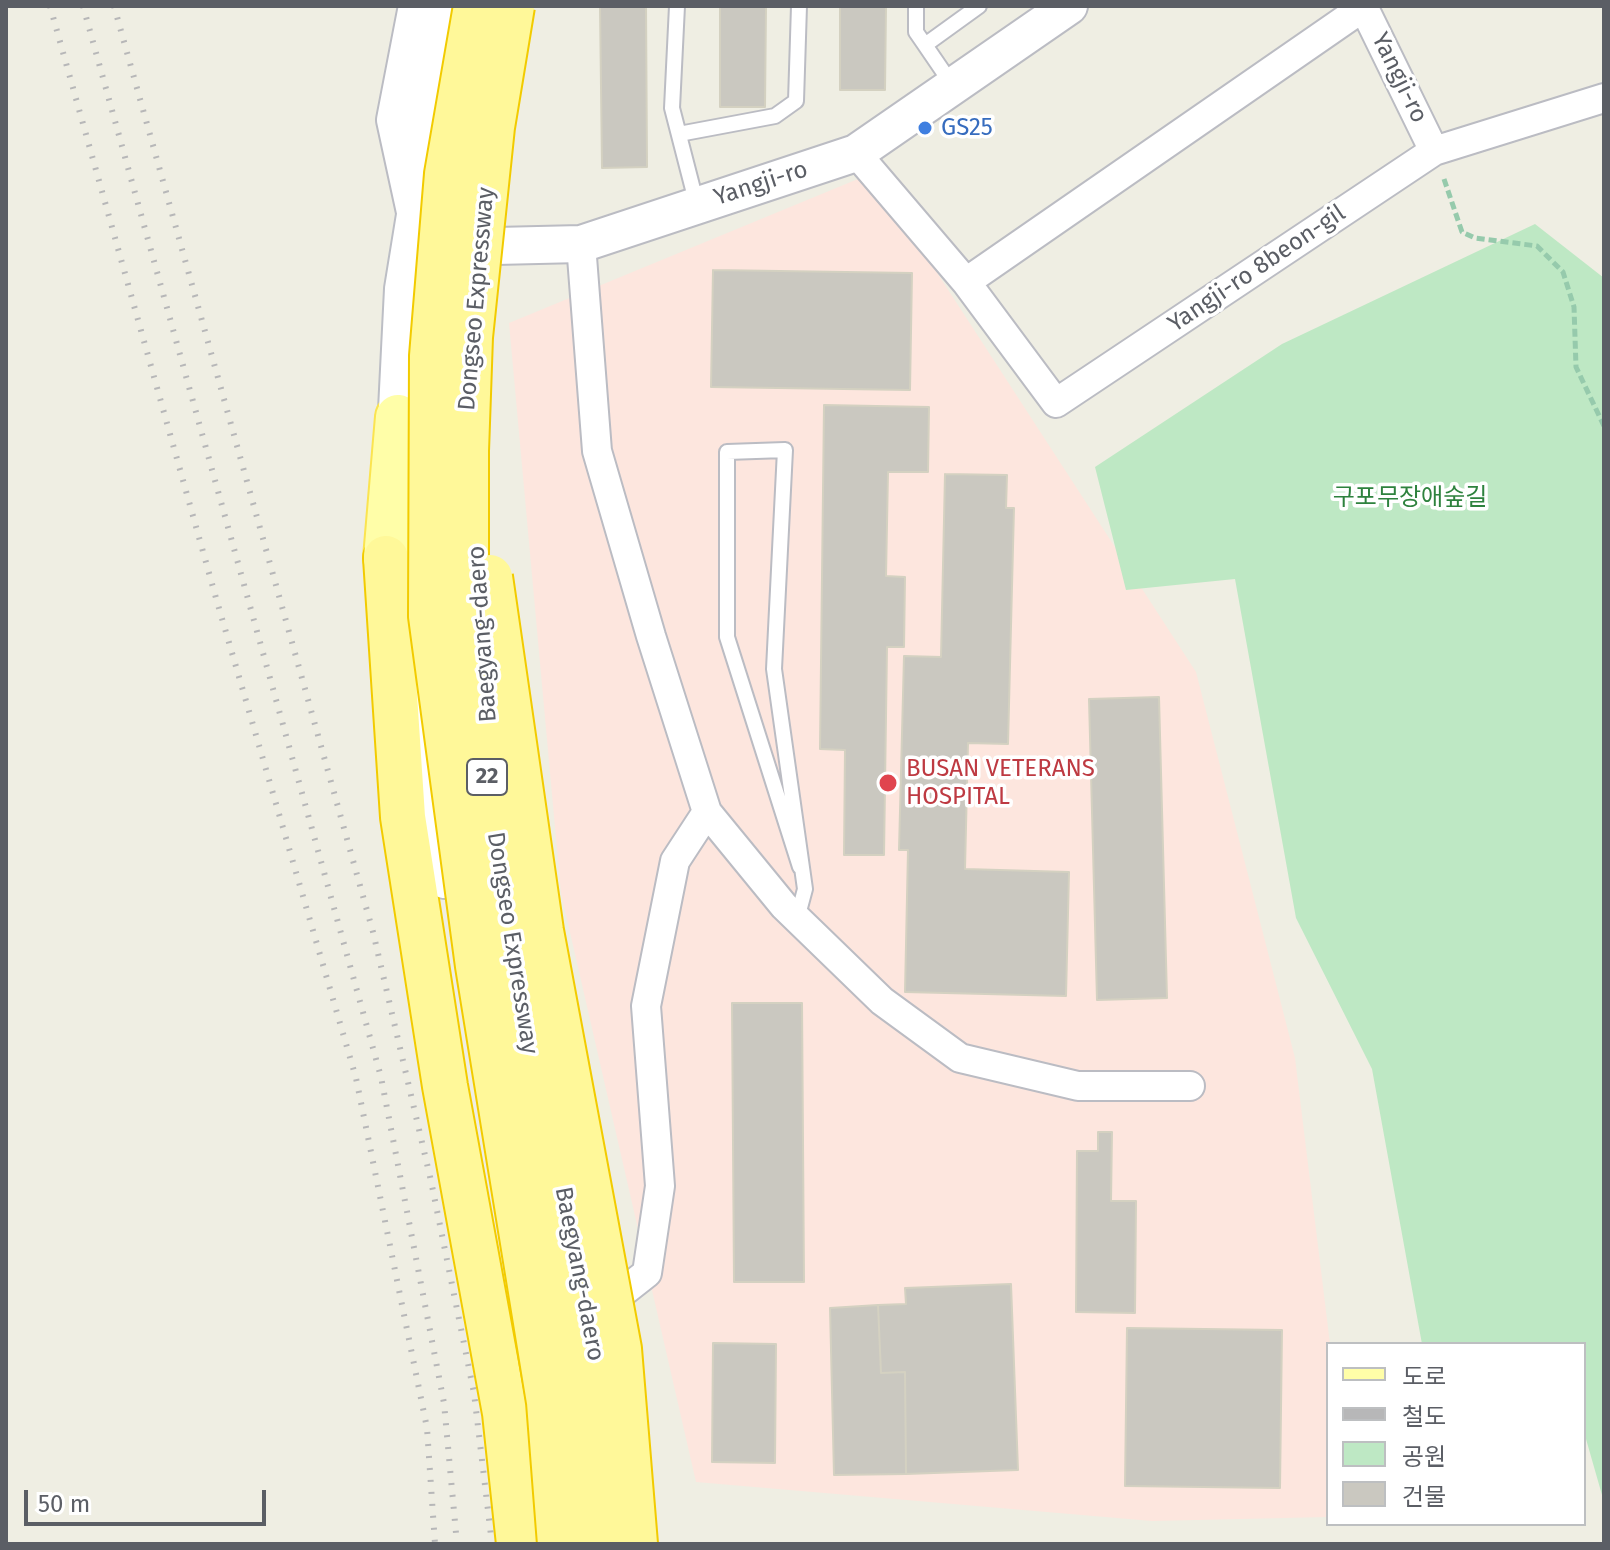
<!DOCTYPE html>
<meta charset="utf-8">
<style>
body{margin:0}
#map{position:relative;width:1610px;height:1550px;overflow:hidden;background:#efeee3;font-family:"Fira Sans","Noto Sans KR",sans-serif}
canvas{display:block}
.frame{position:absolute;inset:0;border:8px solid #5b5e65;pointer-events:none}
.legend{position:absolute;left:1326px;top:1342px;width:260px;height:184px;box-sizing:border-box;background:#fff;border:2px solid #bdbfc1;margin:0;padding:10px 14px;list-style:none;font-size:24px;color:#5b5e65}
.legend li{display:flex;align-items:center;gap:16px;height:40px}
.legend b{width:40px;border:2px solid #bdbfc1}
.scale{position:absolute;left:24px;top:1490px;width:242px;height:36px;box-sizing:border-box;border:4px solid #5b5e65;border-top:0;padding-left:10px;font-size:24px;line-height:28px;white-space:nowrap;color:#5b5e65;-webkit-text-stroke:6px #fff;paint-order:stroke}
</style>
<div id="map">
<canvas width="1610" height="1550"></canvas>
<div class="frame"></div>
<ul class="legend">
<li><b style="height:10px;background:#fffea8"></b>도로</li>
<li><b style="height:10px;background:#b7b7b8"></b>철도</li>
<li><b style="height:22px;background:#bee8c4"></b>공원</li>
<li><b style="height:22px;background:#cac8c0"></b>건물</li>
</ul>
<div class="scale">50 m</div>
</div>
<script>
const c = document.querySelector('canvas').getContext('2d');
c.lineJoin = 'round';
function fill(path, color) {
  c.fillStyle = color;
  c.fill(path, 'evenodd');
}
function shape(rows) {
  const path = new Path2D();
  for (const r of rows) {
    path.moveTo(r[0], r[1]);
    for (let i = 2; i < r.length; i += 2) path.lineTo(r[i], r[i + 1]);
  }
  return path;
}
function strokePath(path, color, width, dash) {
  c.strokeStyle = color;
  c.lineWidth = width;
  c.lineCap = dash ? 'butt' : 'round';
  c.setLineDash(dash || []);
  c.stroke(path);
}
function drawText(font, color, halo, rows, align = 'center') {
  c.font = font + ' "Fira Sans","Noto Sans KR",sans-serif';
  c.lineWidth = 7;
  c.setLineDash([]);
  c.textBaseline = 'middle';
  c.strokeStyle = halo;
  c.fillStyle = color;
  for (const [text, x, y, turn = 0] of rows) {
    c.save();
    c.translate(x, y);
    c.rotate((+turn || 0) * Math.PI / 180);
    c.textAlign = isNaN(turn) ? turn : align;
    if (halo) c.strokeText(text, 0, 0);
    c.fillText(text, 0, 0);
    c.restore();
  }
}
fill(shape([
 [858,179,932,265,1196,672,1295,1058,1330,1344,1328,1517,1152,1521,696,1482,561,893,509,323]
]), '#fde6de');
fill(shape([
 [1535,224,1604,278,1604,1502,1584,1432,1584,1344,1422,1344,1372,1069,1296,918,1235,579,1126,590,1095,467,1282,344]
]), '#bee8c4');
const building = shape([
 [600,6,646,6,647,167,602,168,600,6],
 [720,6,766,6,765,107,720,107,720,6],
 [840,6,886,6,885,90,840,90,840,6],
 [713,270,912,273,910,390,711,387,713,270],
 [824,405,929,407,928,472,888,472,886,576,905,577,904,647,887,647,884,855,844,855,845,750,820,749,824,405],
 [945,474,1007,475,1006,508,1014,508,1008,744,968,743,965,869,1069,872,1066,996,905,992,908,850,899,850,904,656,941,657,945,474],
 [1159,697,1167,998,1097,1000,1089,699,1159,697],
 [732,1003,802,1003,804,1282,734,1282,732,1003],
 [1098,1132,1112,1132,1111,1201,1136,1201,1135,1313,1076,1312,1077,1151,1098,1151,1098,1132],
 [1011,1284,1018,1470,906,1474,905,1372,881,1373,878,1305,906,1304,905,1288,1011,1284],
 [878,1305,881,1373,905,1372,906,1474,834,1475,830,1308,878,1305],
 [1127,1328,1282,1330,1280,1488,1125,1486,1127,1328],
 [713,1343,776,1344,775,1463,712,1462,713,1343]
]);
fill(building, '#cac8c0');
strokePath(building, '#d4d1c1', 2);
const service = shape([
 [677,6,672,108,697,205],
 [916,6,916,32,925,45],
 [953,86,925,45,979,6],
 [679,134,775,116,796,101,799,6],
 [797,919,805,889,774,669,785,450,727,452,727,637,800,867]
]);
const minor = shape([
 [1363,6,1434,151],
 [856,153,966,282,1056,403,1434,151,1604,98],
 [581,244,597,451,651,636,707,812,784,906,882,1001,960,1058,1078,1086,1190,1086],
 [966,282,1365,6],
 [600,1310,647,1273,660,1186,646,1006,675,861,707,812]
]);
const tertiary = shape([
 [415,212,395,120,417,6],
 [453,247,581,244,856,153,1069,6]
]);
const secondary = shape([
 [397,450,405,289,451,6],
 [409,645,445,878]
]);
const primary = shape([
 [386,558,398,417]
]);
const trunk = shape([
 [386,558,403,817,445,1086,505,1413,519,1544]
]);
strokePath(service, '#bbbcc3', 18);
strokePath(minor, '#bbbcc3', 32);
strokePath(tertiary, '#bbbcc3', 40);
strokePath(secondary, '#bcbec5', 44);
strokePath(primary, '#fbe450', 48);
strokePath(trunk, '#f2cb00', 48);
strokePath(shape([
 [1444,179,1462,232,1475,238,1537,246,1563,272,1574,307,1576,367,1604,426]
]), '#96caac', 5, [8, 4]);
strokePath(service, '#fff', 14);
strokePath(minor, '#fff', 28);
strokePath(tertiary, '#fff', 36);
strokePath(secondary, '#fff', 40);
strokePath(primary, '#fffea8', 44);
strokePath(trunk, '#fff899', 44);
strokePath(shape([
 [50,6,216,598,356,1078,427,1428,435,1544],
 [83,6,381,1077,444,1403,457,1544],
 [114,6,373,932,431,1181,474,1393,492,1544]
]), '#b7b7b8', 6, [2, 10]);
const trunkBridge = shape([
 [476,6,447,174,432,356,431,616,478,966,549,1402,560,1544],
 [512,6,492,127,470,337,466,451,466,626,507,922,572,1295,597,1544],
 [490,577,541,931,619,1349,635,1544]
]);
strokePath(trunkBridge, '#f2cb00', 48, []);
strokePath(trunkBridge, '#fff899', 44);
for (const [x, y, r, color] of [
 [925,128,8,"#3f7fe0"],
 [888,783,10,"#e0444e"]
]) {
  const dot = new Path2D();
  dot.arc(x, y, r, 0, 2 * Math.PI);
  c.fillStyle = color;
  c.fill(dot);
  strokePath(dot, '#fff', 3);
}
for (const [x, y, w] of [
 [487,777,40]
]) {
  const box = new Path2D();
  box.roundRect(x - w / 2, y - 18, w, 36, 6);
  c.fillStyle = '#fff';
  c.fill(box);
  strokePath(box, '#5b5e65', 2);
}
drawText('bold 22px', '#5b5e65', null, [
 ["22",487,777]
]);
drawText('24px', '#5b5e65', '#fff', [
 ["Yangji-ro",1399,78,64],
 ["Yangji-ro",761,184,-18],
 ["Yangji-ro 8beon-gil",1257,269,-34],
 ["Dongseo Expressway",477,299,-85],
 ["Baegyang-daero",483,634,-94],
 ["Dongseo Expressway",512,943,81],
 ["Baegyang-daero",579,1274,79]
]);
drawText('24px', '#366cbe', '#fff', [
 ["GS25",941,128]
], 'left');
drawText('24px', '#2e823e', '#fff', [
 ["구포무장애숲길",1410,498]
]);
drawText('24px', '#be3a42', '#fff', [
 ["BUSAN VETERANS",906,769],
 ["HOSPITAL",906,797]
], 'left');
</script>
